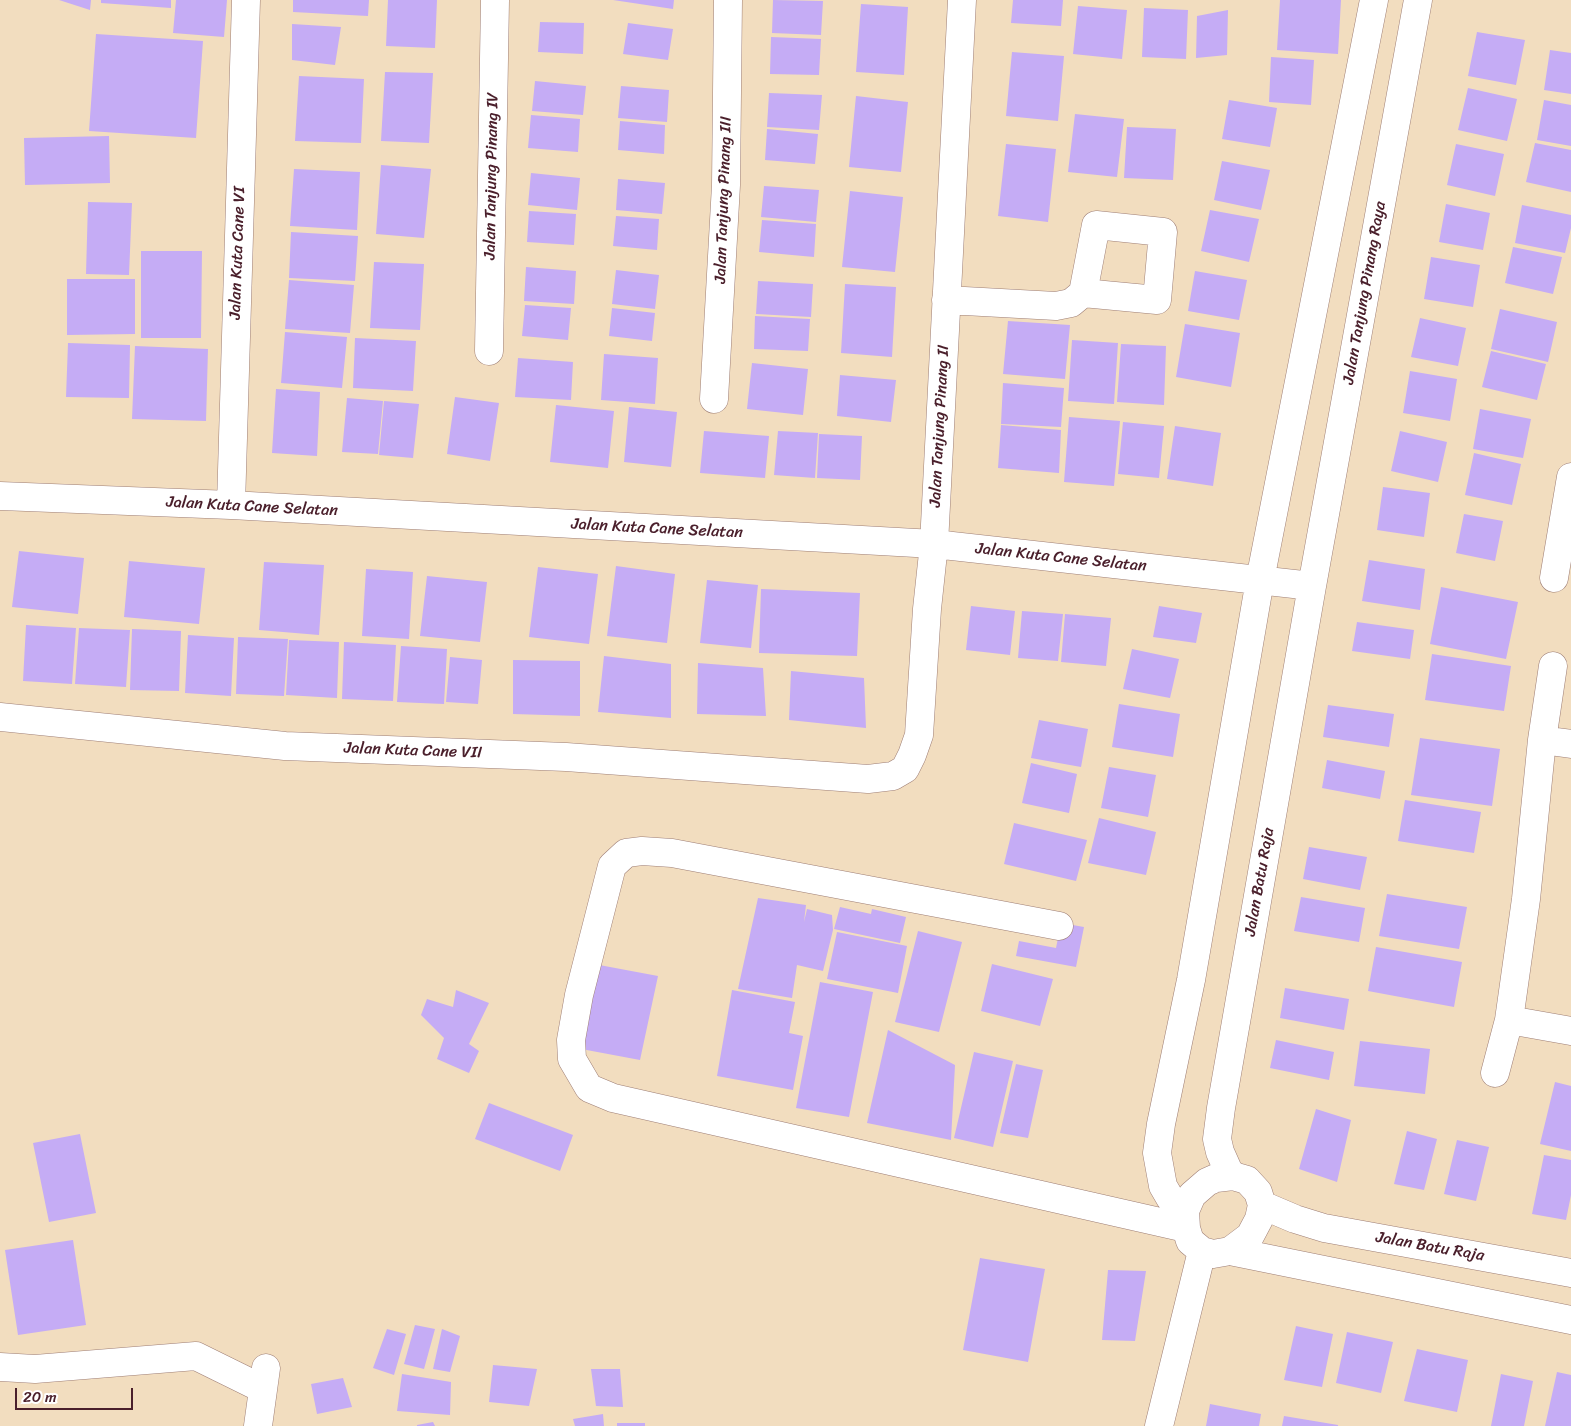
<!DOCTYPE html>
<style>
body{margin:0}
#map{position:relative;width:1571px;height:1426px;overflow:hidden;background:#f2ddbf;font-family:Sriracha,sans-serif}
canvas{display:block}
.scale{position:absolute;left:15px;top:1388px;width:118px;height:22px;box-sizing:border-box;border:2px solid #4a1f2b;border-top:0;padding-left:6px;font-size:15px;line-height:18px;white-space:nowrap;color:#4a1f2b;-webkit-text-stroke:4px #fff;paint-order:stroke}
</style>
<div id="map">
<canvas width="1571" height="1426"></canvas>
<div class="scale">20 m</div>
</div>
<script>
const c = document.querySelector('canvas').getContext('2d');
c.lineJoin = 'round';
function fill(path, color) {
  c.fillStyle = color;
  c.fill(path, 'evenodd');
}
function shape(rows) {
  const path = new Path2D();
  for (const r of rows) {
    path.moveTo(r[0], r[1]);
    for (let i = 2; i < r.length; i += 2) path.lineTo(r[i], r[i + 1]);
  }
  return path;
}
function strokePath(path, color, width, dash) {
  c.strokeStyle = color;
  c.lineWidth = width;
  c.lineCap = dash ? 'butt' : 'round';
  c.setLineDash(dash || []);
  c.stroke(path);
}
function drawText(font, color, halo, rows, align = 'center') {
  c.font = font + ' Sriracha,sans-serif';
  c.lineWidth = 4;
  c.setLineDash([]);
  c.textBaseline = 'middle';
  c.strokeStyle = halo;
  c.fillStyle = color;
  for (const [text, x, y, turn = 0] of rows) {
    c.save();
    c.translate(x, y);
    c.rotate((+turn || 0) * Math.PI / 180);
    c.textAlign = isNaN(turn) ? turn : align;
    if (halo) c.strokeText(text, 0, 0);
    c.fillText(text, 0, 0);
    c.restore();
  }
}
fill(shape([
 [59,0,91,0,90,10],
 [101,0,171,0,171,8,101,3],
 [176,0,227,0,224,37,173,33],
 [293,0,369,0,368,16,293,12],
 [388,0,437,0,435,48,386,46],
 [613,0,674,0,673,9],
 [773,0,823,1,821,35,772,33],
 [1013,0,1063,0,1061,26,1011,23],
 [1280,0,1341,0,1338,54,1277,50],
 [861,4,908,7,904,75,856,72],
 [1078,6,1127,10,1122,59,1073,54],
 [1144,8,1188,10,1186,59,1142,57],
 [1228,10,1227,55,1196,58,1197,16],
 [540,22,584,23,583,54,538,52],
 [628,23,673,29,668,60,623,54],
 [292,24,341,27,335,65,292,60],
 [1477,32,1525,40,1516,85,1468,76],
 [96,34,203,41,196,138,89,131],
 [771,37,821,39,819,75,770,74],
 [1550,50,1571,53,1571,94,1544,90],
 [1012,52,1064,56,1058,121,1006,116],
 [1271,57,1314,60,1311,105,1269,102],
 [385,72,433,73,429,143,381,141],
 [299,76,364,79,361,143,295,141],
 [535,81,586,86,583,115,532,111],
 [621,86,669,90,667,122,618,118],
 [1468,88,1517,99,1507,141,1458,130],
 [769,93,822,95,819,130,767,127],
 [856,96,908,102,901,172,849,167],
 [1229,100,1277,108,1270,147,1222,139],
 [1544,100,1571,105,1571,146,1537,140],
 [1075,114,1124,119,1117,177,1068,172],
 [531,115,580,119,578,152,528,148],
 [620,121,665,125,664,154,618,150],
 [1127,127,1176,129,1173,180,1124,178],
 [767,129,818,134,815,164,765,160],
 [109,136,110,183,25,185,24,138],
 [1535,143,1571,150,1571,192,1526,182],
 [1006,144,1056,149,1048,222,998,216],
 [1456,144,1504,154,1495,196,1447,185],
 [1222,161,1270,170,1261,210,1214,200],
 [381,165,431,169,424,238,376,234],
 [294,169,360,172,357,230,290,226],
 [531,173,580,178,577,210,528,205],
 [618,179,665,183,662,214,616,210],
 [764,186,819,190,816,222,761,217],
 [850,191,903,197,895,272,842,267],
 [88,202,132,203,129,275,86,274],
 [1446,204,1490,213,1483,250,1439,242],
 [1522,205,1571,215,1571,228,1565,253,1515,243],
 [1210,210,1259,219,1249,262,1201,251],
 [529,211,576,214,574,245,527,242],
 [616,216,659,219,657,250,613,246],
 [762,220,816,224,814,257,759,252],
 [291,232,358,236,355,281,289,278],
 [1513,247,1562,257,1553,294,1505,283],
 [141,251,202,251,201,338,141,338],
 [1431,257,1480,265,1473,307,1424,299],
 [374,262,424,264,420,330,370,328],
 [526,267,576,271,574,304,524,301],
 [616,270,659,275,655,309,612,304],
 [1195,271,1247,280,1239,320,1188,311],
 [67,279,135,279,135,334,67,335],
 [289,280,354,285,350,333,285,329],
 [758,281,813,284,811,317,756,314],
 [845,284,896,287,892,357,841,353],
 [525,305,571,308,568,340,522,336],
 [612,308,655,313,652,341,609,336],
 [1500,309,1557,322,1548,362,1491,349],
 [755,316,810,319,808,351,754,349],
 [1420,318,1466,328,1458,366,1411,357],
 [1008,321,1070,325,1065,379,1003,374],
 [1185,324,1240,333,1231,387,1176,377],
 [285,332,347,337,342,388,281,383],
 [355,338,416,341,413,391,353,388],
 [1072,340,1118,343,1114,404,1068,401],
 [68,343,130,345,129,398,66,397],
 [1121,344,1166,346,1164,405,1117,402],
 [135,346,208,349,206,421,132,419],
 [1491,351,1546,364,1537,400,1482,387],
 [604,354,658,358,655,404,601,400],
 [518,358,573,362,571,400,515,397],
 [752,363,808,369,803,415,747,409],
 [1410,371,1457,379,1450,421,1403,413],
 [840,375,896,380,891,422,837,416],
 [1003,383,1064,388,1061,427,1001,424],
 [276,389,320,392,317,456,272,453],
 [455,397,499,403,490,461,447,454],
 [347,398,383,401,378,454,342,452],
 [384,401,419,404,413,458,379,455],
 [556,405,614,411,608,468,550,462],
 [629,407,677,412,671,467,624,462],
 [1480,409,1531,419,1523,458,1473,449],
 [1069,417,1120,421,1114,486,1064,482],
 [1123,422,1164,426,1159,478,1118,474],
 [1001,425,1061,430,1059,473,998,468],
 [1175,426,1221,433,1213,486,1167,479],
 [704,431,769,436,765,478,700,473],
 [778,431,818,433,815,478,774,475],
 [1400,431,1447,442,1438,482,1391,471],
 [819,434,862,436,860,480,817,478],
 [1474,453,1521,464,1512,505,1465,495],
 [1383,487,1430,493,1424,537,1377,530],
 [1464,514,1503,521,1495,561,1456,553],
 [19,551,84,558,78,614,12,607],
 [1369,560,1425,569,1420,610,1362,601],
 [129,561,205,568,199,624,124,617],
 [264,562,324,565,319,635,259,630],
 [616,566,675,574,667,643,607,636],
 [538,567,598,574,589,644,529,637],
 [366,569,413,572,409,639,362,636],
 [427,576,487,582,480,642,420,636],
 [707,580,758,585,751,648,700,643],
 [1441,587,1518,602,1506,659,1430,644],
 [761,589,860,593,857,656,759,653],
 [971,606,1015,611,1010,655,966,650],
 [1159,606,1202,613,1196,643,1153,637],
 [1022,611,1063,614,1058,661,1018,658],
 [1065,614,1111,618,1106,666,1061,662],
 [1357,622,1414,630,1410,659,1352,651],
 [26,625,76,628,72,684,23,681],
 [79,628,130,630,126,687,75,684],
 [132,629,181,631,179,691,130,690],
 [188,635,234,638,231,696,185,693],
 [238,637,288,639,284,696,236,694],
 [289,640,339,642,337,698,286,695],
 [344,642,396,645,393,701,342,699],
 [401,646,447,649,444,704,397,702],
 [1132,649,1179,659,1170,698,1123,689],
 [1432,654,1511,666,1504,711,1425,700],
 [604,656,671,664,671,718,598,712],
 [450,657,482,660,478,704,446,702],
 [513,660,580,661,580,716,513,714],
 [698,663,763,668,766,716,697,714],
 [791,671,864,678,866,728,789,720],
 [1119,704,1180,714,1173,757,1112,747],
 [1328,705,1394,714,1389,747,1323,737],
 [1039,720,1088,729,1081,767,1031,758],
 [1420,738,1500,749,1492,806,1411,795],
 [1327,760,1385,771,1380,799,1322,788],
 [1031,763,1077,774,1069,813,1022,803],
 [1109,767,1156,775,1148,817,1101,808],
 [1405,800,1481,812,1474,853,1398,841],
 [1099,818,1156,832,1146,875,1088,863],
 [1014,823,1087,840,1076,881,1004,864],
 [1309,847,1367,857,1360,890,1303,879],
 [1387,894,1467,907,1459,949,1379,936],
 [1301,897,1365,908,1359,942,1294,931],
 [758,898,806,905,804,922,807,909,832,915,833,930,823,971,797,965,792,998,738,989],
 [840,907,871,914,872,909,906,917,900,943,834,929],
 [1061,923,1084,927,1076,967,1016,956,1019,941,1056,948],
 [918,931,962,942,939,1032,895,1022],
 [837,932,907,946,898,993,827,979],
 [1376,947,1462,962,1454,1007,1368,991],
 [594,964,658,976,640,1060,576,1048],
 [992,964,1053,979,1040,1026,981,1011],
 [820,982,873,992,849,1117,796,1108],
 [1285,988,1349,999,1344,1030,1280,1018],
 [456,990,489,1003,469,1044,479,1051,469,1073,437,1059,444,1038,421,1015,427,999,453,1007],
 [732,990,795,1002,789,1033,803,1036,793,1090,717,1076],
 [888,1030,955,1065,951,1140,867,1123],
 [1276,1040,1334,1052,1329,1080,1270,1068],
 [1360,1041,1430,1049,1425,1094,1354,1086],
 [974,1052,1013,1061,993,1147,954,1138],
 [1016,1064,1043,1070,1028,1138,1000,1133],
 [1555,1082,1571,1086,1571,1151,1540,1144],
 [489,1103,573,1135,560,1171,475,1139],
 [1316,1109,1351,1120,1337,1182,1299,1169],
 [1407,1131,1437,1139,1424,1190,1394,1184],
 [80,1134,96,1213,49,1222,33,1143],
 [1457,1140,1489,1147,1476,1201,1444,1194],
 [1544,1155,1571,1160,1571,1195,1566,1220,1532,1214],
 [73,1240,86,1325,18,1335,5,1250],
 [980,1258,1045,1269,1028,1362,963,1350],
 [1108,1270,1146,1271,1135,1341,1102,1340],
 [415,1325,435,1329,424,1369,404,1364],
 [1296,1326,1333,1334,1322,1387,1284,1380],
 [387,1329,406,1334,394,1375,373,1368],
 [442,1329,460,1336,450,1372,433,1369],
 [1347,1332,1393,1342,1381,1393,1336,1383],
 [1417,1349,1468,1360,1457,1412,1404,1401],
 [493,1365,537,1369,529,1406,489,1402],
 [591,1369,620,1369,623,1407,596,1406],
 [1557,1372,1571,1375,1571,1426,1545,1426],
 [402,1374,451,1382,450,1415,397,1411],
 [1501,1374,1533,1381,1524,1426,1491,1426],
 [343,1378,352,1407,317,1414,311,1384],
 [1210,1404,1261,1414,1259,1426,1206,1426],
 [603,1414,604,1426,575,1426,573,1419],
 [1284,1416,1338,1425,1338,1426,1282,1426],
 [433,1422,435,1426,417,1426,417,1425],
 [617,1423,645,1423,645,1426,617,1426]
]), '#c5acf5');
const minor = shape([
 [946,300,1056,306,1071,303,1083,293,1096,225,1163,232,1157,300,1083,293],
 [489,351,495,0],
 [714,399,726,185,728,0],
 [0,496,231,505,934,544,1312,586],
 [231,505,246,0],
 [1554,578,1571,477],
 [0,717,285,746,566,757,868,779,893,776,905,769,912,755,919,735,927,609,934,544,962,0],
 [1542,740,1571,744],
 [1059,926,672,853,642,851,626,853,612,866,579,995,571,1040,572,1059,589,1088,613,1098,1186,1228],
 [1509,1020,1571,1031],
 [1495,1073,1509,1020,1526,899,1542,740,1553,666],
 [1233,1176,1228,1170,1220,1152,1217,1139,1221,1108,1312,586,1418,0],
 [1233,1176,1247,1180,1258,1192,1262,1205,1259,1219,1250,1236,1230,1251,1213,1254,1202,1251,1190,1241,1186,1228,1185,1211,1192,1195,1207,1182,1216,1178,1233,1176],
 [1262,1205,1295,1219,1324,1228,1571,1273],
 [1185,1211,1179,1209,1170,1198,1163,1186,1157,1153,1161,1124,1191,980,1260,580,1374,0],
 [1230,1251,1571,1320],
 [0,1367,35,1369,196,1356,263,1389],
 [258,1426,266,1368],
 [1159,1426,1202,1251]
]);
strokePath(minor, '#9e7e75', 29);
strokePath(minor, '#fff', 28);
drawText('16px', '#4a1f2b', '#fff', [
 ["Jalan Tanjung Pinang IV",492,176,-89],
 ["Jalan Tanjung Pinang III",724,200,-88],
 ["Jalan Kuta Cane VI",238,253,-88],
 ["Jalan Tanjung Pinang Raya",1365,293,-80],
 ["Jalan Tanjung Pinang II",940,426,-87],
 ["Jalan Kuta Cane Selatan",252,507,3],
 ["Jalan Kuta Cane Selatan",657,529,3],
 ["Jalan Kuta Cane Selatan",1061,558,6],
 ["Jalan Kuta Cane VII",413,751,2],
 ["Jalan Batu Raja",1260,882,-80],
 ["Jalan Batu Raja",1430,1247,10]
]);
</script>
